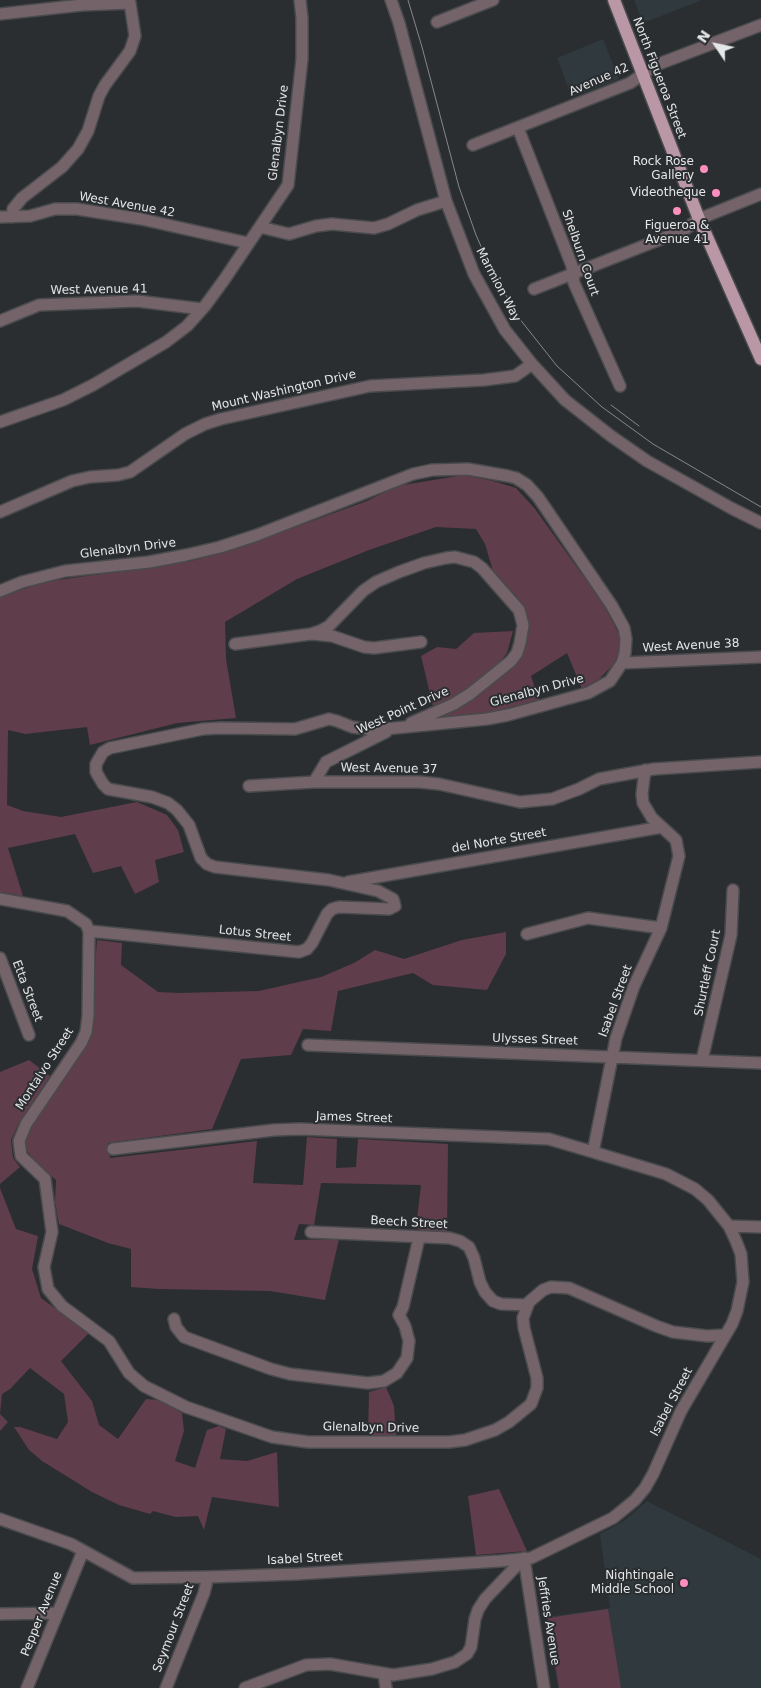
<!DOCTYPE html>
<style>
body{margin:0}
#map{position:relative;width:761px;height:1688px;overflow:hidden;background:#2b2e30;font-family:"DejaVu Sans",sans-serif}
canvas{display:block}
.north{position:absolute;left:691px;top:20px;width:50px;height:50px;-webkit-text-stroke:4px #2b2e30;paint-order:stroke;rotate:304deg;font-size:14px;font-weight:700;line-height:20px;text-align:center;color:#e4e6e7}
.north::after{content:'';display:block;margin:auto;width:18px;height:22px;background:#e4e6e7;clip-path:polygon(50% 0,100% 100%,50% 72%,0 100%)}
</style>
<div id="map">
<canvas width="761" height="1688"></canvas>
<div class="north">N</div>
</div>
<script>
const c = document.querySelector('canvas').getContext('2d');
c.lineJoin = 'round';
function fill(path, color) {
  c.fillStyle = color;
  c.fill(path, 'evenodd');
}
function shape(rows) {
  const path = new Path2D();
  for (const r of rows) {
    path.moveTo(r[0], r[1]);
    for (let i = 2; i < r.length; i += 2) path.lineTo(r[i], r[i + 1]);
  }
  return path;
}
function strokePath(path, color, width, dash) {
  c.strokeStyle = color;
  c.lineWidth = width;
  c.lineCap = dash ? 'butt' : 'round';
  c.setLineDash(dash || []);
  c.stroke(path);
}
function drawText(font, color, halo, rows, align = 'center') {
  c.font = font + ' "DejaVu Sans",sans-serif';
  c.lineWidth = 4;
  c.setLineDash([]);
  c.textBaseline = 'middle';
  c.strokeStyle = halo;
  c.fillStyle = color;
  for (const [text, x, y, turn = 0] of rows) {
    c.save();
    c.translate(x, y);
    c.rotate((+turn || 0) * Math.PI / 180);
    c.textAlign = isNaN(turn) ? turn : align;
    if (halo) c.strokeText(text, 0, 0);
    c.fillText(text, 0, 0);
    c.restore();
  }
}
fill(shape([
 [634,0,700,0,700,1,643,23],
 [603,39,619,79,572,97,557,58],
 [647,1501,761,1559,761,1688,558,1688,546,1617,610,1608,600,1534,624,1521]
]), '#30393d');
fill(shape([
 [464,475,493,481,516,488,535,509,604,605,620,636,619,652,614,664,599,679,582,689,567,653,531,676,539,700,488,713,435,718,467,704,503,675,519,656,527,638,526,615,517,597,493,571,485,544,476,529,436,527,369,550,297,579,225,622,226,659,236,718,177,723,90,745,87,727,25,734,8,730,7,805,23,811,61,817,137,802,167,815,178,830,184,852,155,860,159,882,135,894,121,866,93,873,75,834,8,848,23,896,0,892,0,597,44,582,191,561,235,549,367,501,397,486],
 [513,631,507,653,492,672,457,696,433,706,421,656,437,647,456,649,474,633],
 [506,932,506,954,487,990,433,985,413,973,338,991,331,1031,303,1029,291,1055,241,1059,212,1129,108,1143,110,1158,257,1141,253,1183,303,1185,307,1137,337,1139,336,1168,356,1167,358,1139,448,1144,447,1233,426,1234,416,1227,421,1185,321,1183,314,1225,299,1224,294,1240,339,1239,325,1300,270,1291,159,1289,131,1287,131,1249,108,1243,59,1224,55,1202,56,1180,40,1167,26,1150,25,1136,91,1020,97,940,122,943,121,965,158,992,179,993,259,991,321,977,354,963,375,950,404,959,462,940],
 [29,1060,50,1076,19,1123,11,1140,13,1158,20,1167,0,1184,0,1072],
 [0,1188,16,1229,38,1236,32,1269,41,1298,89,1333,61,1361,92,1401,99,1425,118,1439,146,1399,160,1400,182,1413,184,1431,175,1461,195,1468,207,1430,219,1426,226,1429,220,1459,247,1461,277,1452,279,1507,212,1497,204,1530,198,1516,176,1517,153,1511,150,1514,119,1505,92,1492,42,1461,29,1450,14,1427,20,1427,57,1439,68,1422,64,1394,30,1368,10,1389,2,1394,0,1414,8,1422,0,1431],
 [386,1387,394,1406,396,1436,368,1435,369,1392],
 [499,1489,527,1551,476,1555,468,1496],
 [608,1609,621,1688,559,1688,548,1618]
]), '#5f3d4b');
const minor = shape([
 [391,0,399,23,446,201,474,274,505,330,532,364,565,400,611,436,647,461,690,485,731,508,761,523],
 [0,14,82,5,130,3,135,36,130,51,105,85,99,96,88,131,78,149,62,167,22,198,13,209,12,217],
 [437,22,493,0],
 [518,128,572,266,574,283,620,386],
 [473,145,630,83,656,65,761,25],
 [0,217,30,216,55,209,77,209,141,219,248,243],
 [260,227,289,234,316,226,332,224,374,228,388,224,417,210,446,201],
 [534,289,684,230,699,219,761,194],
 [0,321,39,305,137,301,202,309],
 [0,422,63,400,93,385,166,342,187,326,205,306,224,280,288,185,302,59,302,18,300,0],
 [0,512,72,481,90,477,118,475,130,472,185,434,205,424,221,419,370,386,484,380,515,376,532,364],
 [0,591,22,582,65,571,149,562,186,555,220,547,257,535,413,474,432,470,468,469,508,476,516,478,527,485,538,497,612,606,624,628,626,639,625,653,622,663,610,681,588,693,508,715,487,719,375,730,352,727,337,721,329,719,295,729,220,728,203,729,110,748,103,752,96,764,96,772,103,784,108,789,152,797,168,803,177,810,189,825,201,858,207,864,215,867,329,880,378,891,393,899,395,906,389,909,339,907,332,909,327,914,312,943,307,949,299,952,89,931],
 [312,634,332,636,364,647,374,648,421,642],
 [235,644,311,634,320,631,329,626,363,591,376,582,399,572,424,563,446,558,455,557,474,562,482,568,519,610,523,625,520,643,517,653,511,661,470,694,454,704,411,723],
 [622,663,761,657],
 [314,782,326,762,386,732],
 [249,786,314,782,419,782,439,784,520,802,552,799,579,789,599,779,654,769,761,762],
 [348,882,662,827],
 [0,899,67,911,86,924,89,931,88,1016,86,1032,81,1043,26,1124,19,1141,21,1156,45,1179,52,1232,44,1267,48,1289,62,1306,109,1341,129,1373,144,1386,186,1407,272,1437,308,1442,449,1442,465,1440,495,1430,509,1422,531,1404,537,1388,537,1378,524,1328,523,1318,529,1302,543,1290,551,1287,569,1288,656,1326,673,1332,707,1336,725,1335],
 [527,934,588,918,661,928],
 [0,958,29,1035],
 [308,1045,761,1063],
 [702,1060,731,935,733,890],
 [113,1149,274,1130,300,1129,549,1139,593,1152],
 [729,1226,761,1227],
 [311,1232,449,1238,460,1241,469,1247,474,1258,480,1282,485,1292,493,1301,501,1304,528,1305],
 [174,1319,176,1327,184,1337,271,1369,290,1374,368,1383,384,1381,397,1373,407,1358,409,1341,405,1326,399,1315,403,1307,419,1238],
 [0,1519,71,1544,133,1578,208,1577,298,1574,500,1561,531,1558,613,1518,635,1500,645,1488,653,1474,681,1411,732,1324,737,1311,743,1282,741,1254,736,1241,729,1226,708,1200,695,1189,666,1174,593,1152,616,1038,634,986,661,928,679,856,676,840,652,818,643,803,642,794,645,770],
 [524,1558,544,1688],
 [0,1614,57,1613],
 [384,1674,386,1688],
 [27,1688,83,1551],
 [166,1688,204,1593,208,1577],
 [245,1688,306,1665,330,1664,393,1675,432,1669,455,1662,467,1654,471,1647,475,1619,478,1610,485,1599,524,1558]
]);
const major = shape([
 [614,0,699,219,761,359]
]);
strokePath(minor, '#494b4d', 14);
strokePath(major, '#494b4d', 15);
strokePath(minor, '#746369', 11);
strokePath(major, '#ba97a4', 12);
strokePath(shape([
 [408,0,422,47,459,187,476,235,491,269,519,318,557,366,602,407,653,444,761,507],
 [611,405,639,426]
]), '#858889', 1);
for (const [x, y, r, color] of [
 [704,169,5,"#fe8ebd"],
 [716,193,5,"#fe8ebd"],
 [677,211,5,"#fe8ebd"],
 [684,1583,5,"#fe8ebd"]
]) {
  const dot = new Path2D();
  dot.arc(x, y, r, 0, 2 * Math.PI);
  c.fillStyle = color;
  c.fill(dot);
  strokePath(dot, '#2b2e30', 2);
}
drawText('12px', '#e4e6e7', '#2b2e30', [
 ["North Figueroa Street",659,78,69],
 ["Avenue 42",599,80,-24],
 ["Glenalbyn Drive",279,133,-83],
 ["West Avenue 42",127,205,10],
 ["Shelburn Court",580,253,71],
 ["Marmion Way",498,285,62],
 ["West Avenue 41",99,290,-1],
 ["Mount Washington Drive",284,391,-13],
 ["Glenalbyn Drive",128,549,-7],
 ["West Avenue 38",691,646,-3],
 ["Glenalbyn Drive",537,691,-15],
 ["West Point Drive",403,711,-24],
 ["West Avenue 37",389,769,1],
 ["del Norte Street",499,841,-10],
 ["Lotus Street",255,934,6],
 ["Shurtleff Court",708,973,-78],
 ["Etta Street",27,991,69],
 ["Isabel Street",616,1001,-70],
 ["Ulysses Street",535,1040,2],
 ["Montalvo Street",45,1069,-57],
 ["James Street",354,1118,2],
 ["Beech Street",409,1223,3],
 ["Isabel Street",672,1402,-62],
 ["Glenalbyn Drive",371,1428,1],
 ["Isabel Street",305,1559,-3],
 ["Pepper Avenue",42,1614,-68],
 ["Jeffries Avenue",548,1621,81],
 ["Seymour Street",174,1628,-69]
]);
drawText('12px', '#e4e6e7', '#2b2e30', [
 ["Rock Rose",694,162],
 ["Gallery",694,176],
 ["Videotheque",706,193],
 ["Figueroa &",677,226,"center"],
 ["Avenue 41",677,240,"center"],
 ["Nightingale",674,1576],
 ["Middle School",674,1590]
], 'right');
</script>
